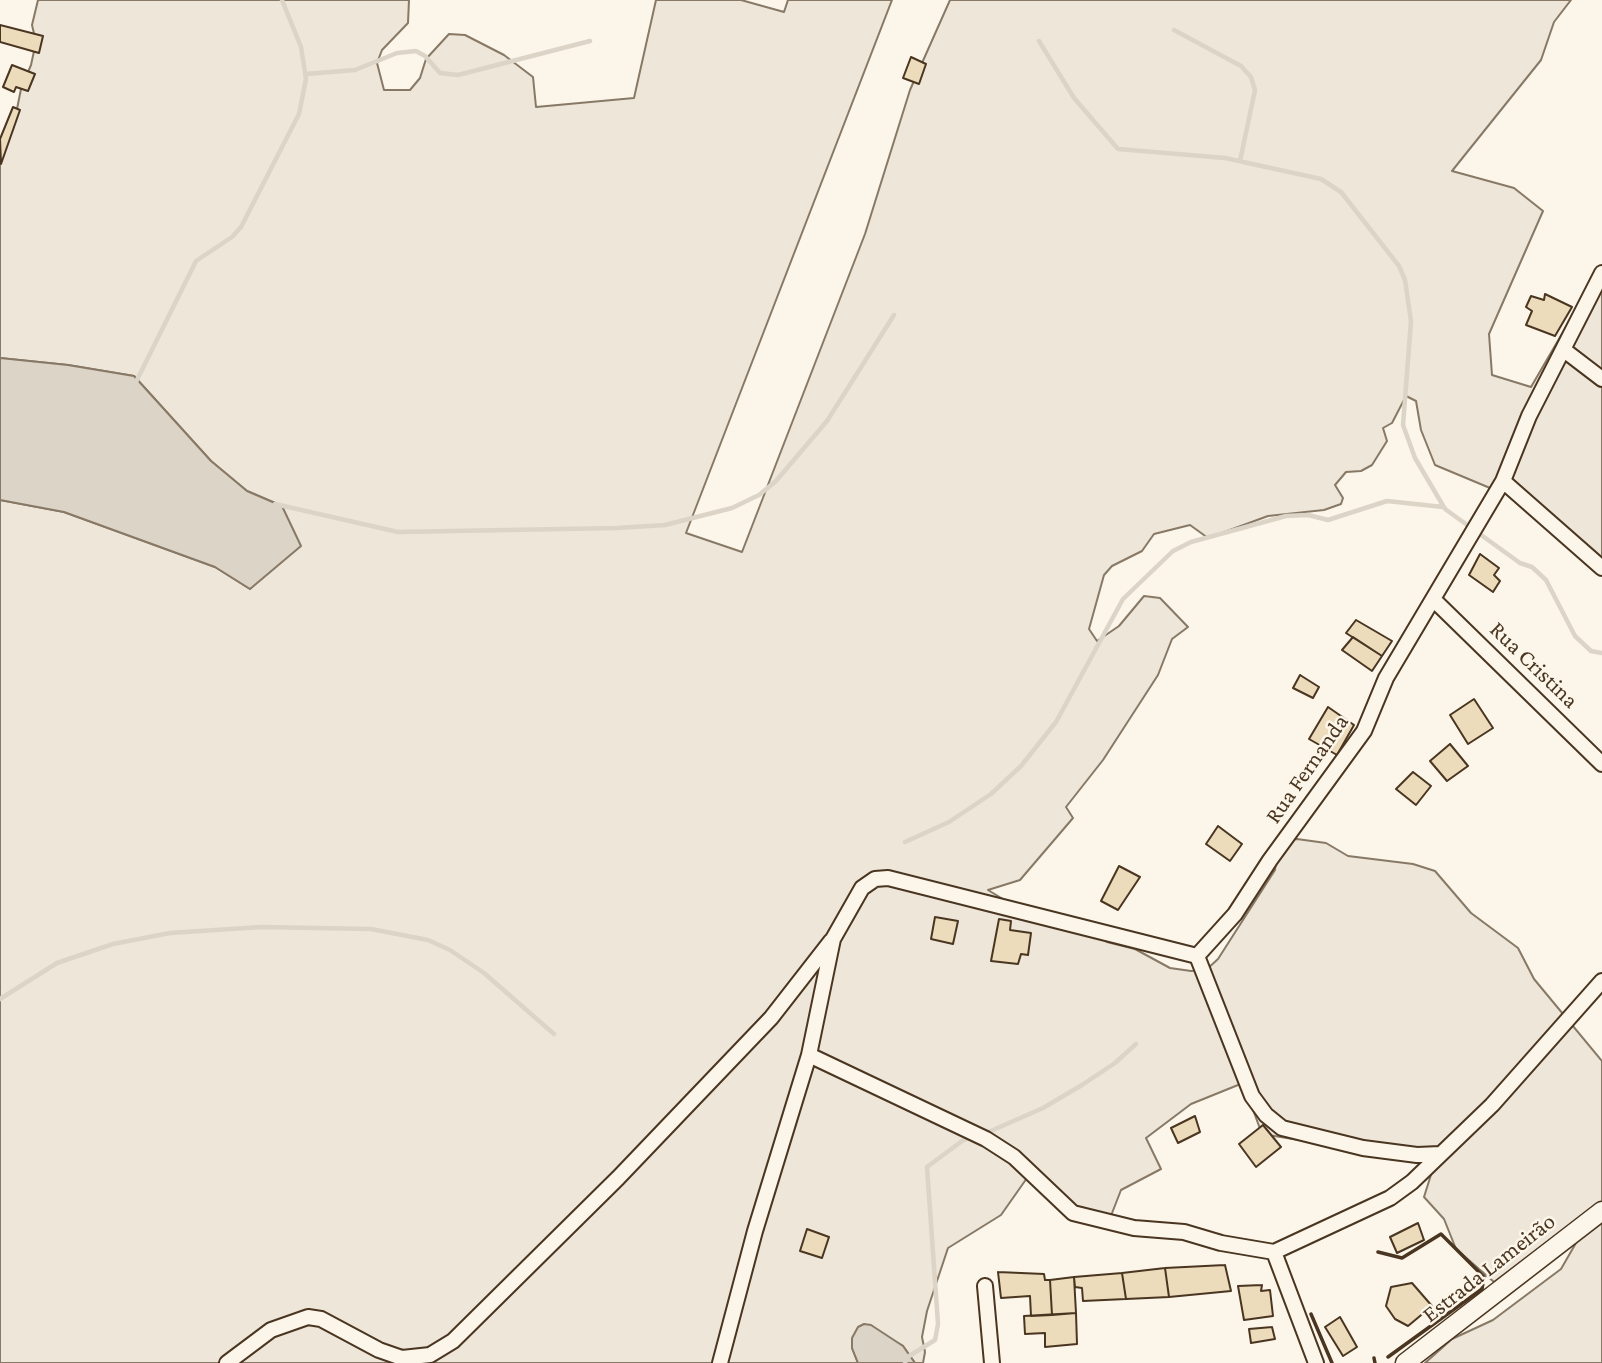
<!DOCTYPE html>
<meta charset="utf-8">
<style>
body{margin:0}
canvas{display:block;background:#fbf6e9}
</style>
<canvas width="1602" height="1363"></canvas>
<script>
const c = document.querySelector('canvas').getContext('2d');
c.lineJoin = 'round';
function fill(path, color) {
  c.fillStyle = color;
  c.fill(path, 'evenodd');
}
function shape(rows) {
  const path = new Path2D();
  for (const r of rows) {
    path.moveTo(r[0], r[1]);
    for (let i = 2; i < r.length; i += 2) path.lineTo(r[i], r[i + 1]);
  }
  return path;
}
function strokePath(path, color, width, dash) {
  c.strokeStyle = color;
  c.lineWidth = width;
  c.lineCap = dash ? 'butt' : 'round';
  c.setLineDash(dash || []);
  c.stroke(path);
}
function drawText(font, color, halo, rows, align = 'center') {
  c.font = font + ' "Crimson Pro",serif';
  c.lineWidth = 5;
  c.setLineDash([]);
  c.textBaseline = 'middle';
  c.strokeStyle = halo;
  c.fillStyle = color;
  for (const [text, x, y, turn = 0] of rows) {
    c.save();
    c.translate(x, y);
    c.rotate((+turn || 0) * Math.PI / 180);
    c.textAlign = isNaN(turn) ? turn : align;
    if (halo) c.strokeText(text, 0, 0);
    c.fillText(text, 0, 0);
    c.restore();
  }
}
const green = shape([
 [38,0,409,0,408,23,382,50,377,63,384,90,410,90,420,78,426,59,449,34,465,35,504,55,533,77,536,107,634,98,656,0,741,0,784,12,788,0,892,0,686,533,742,552,865,234,910,90,950,0,1571,0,1554,22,1541,60,1452,171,1514,188,1543,211,1489,334,1492,375,1531,387,1602,265,1602,563,1504,471,1490,488,1435,465,1421,430,1416,401,1406,396,1392,423,1383,428,1387,441,1372,465,1361,471,1346,472,1335,485,1343,498,1341,504,1324,510,1268,516,1208,538,1190,525,1154,534,1142,551,1112,566,1104,575,1089,629,1097,641,1119,626,1144,596,1160,598,1188,627,1172,639,1158,675,1103,760,1066,807,1073,818,1020,880,988,890,1021,910,1086,929,1107,942,1135,949,1170,968,1191,971,1206,970,1218,959,1275,870,1277,850,1285,841,1297,839,1326,843,1348,856,1413,864,1435,871,1471,913,1518,948,1534,979,1602,1061,1602,1201,1494,1282,1456,1249,1444,1219,1424,1197,1435,1162,1262,1134,1243,1083,1191,1104,1146,1138,1161,1169,1121,1190,1107,1226,1069,1213,1038,1169,1027,1178,1001,1215,948,1248,927,1311,922,1337,925,1352,923,1363,915,1363,903,1346,892,1340,852,1348,858,1363,0,1363,0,500,64,512,215,567,250,589,282,506,247,491,211,461,134,376,68,365,0,358,0,158,13,129,21,89,31,65,36,42,32,25,38,0],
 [1602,1221,1602,1363,1425,1363,1452,1339,1493,1320,1561,1269,1580,1236,1602,1221]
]);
fill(green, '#ede6d9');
strokePath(green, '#887966', 2);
const water = shape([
 [0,358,68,365,134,376,211,461,247,491,282,506,301,546,250,589,215,567,64,512,0,500,0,358],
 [864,1324,871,1325,903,1346,915,1363,858,1363,852,1348,852,1338,858,1327,864,1324]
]);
fill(water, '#dcd4c6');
strokePath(water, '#887966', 2);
strokePath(shape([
 [1174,30,1241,66,1251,77,1255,90,1240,161],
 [1039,41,1074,98,1118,149,1225,158,1321,179,1341,192,1399,266,1405,280,1411,321,1403,425,1415,458,1445,509,1520,563,1532,567,1546,580,1575,636,1591,651,1602,653],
 [306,74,355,70,397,53,416,51,425,56,440,73,458,75,590,41],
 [135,384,196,261,232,237,241,227,299,114,306,79,301,47,282,0],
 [275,504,398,532,617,528,665,525,732,508,759,495,776,481,827,421,894,315],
 [905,842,949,822,991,794,1021,766,1056,722,1123,599,1173,551,1191,542,1286,516,1308,515,1328,520,1387,501,1443,507],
 [0,999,57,963,113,944,170,933,261,927,371,929,428,940,450,950,484,973,554,1034],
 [984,1134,1043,1108,1082,1085,1115,1063,1136,1044],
 [905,1363,906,1358,935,1340,938,1324,927,1167,962,1141,972,1137]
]), '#dcd4c6', 4.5);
const building = shape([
 [0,25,43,36,39,53,0,42,0,25],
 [911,57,926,64,919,84,903,78,911,57],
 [12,65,35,74,28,91,16,87,14,92,3,87,12,65],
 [13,107,20,110,1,164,0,139,13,107],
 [1545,294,1572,307,1555,336,1526,325,1532,311,1526,307,1531,296,1544,300,1545,294],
 [1480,554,1499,568,1494,575,1500,581,1493,592,1469,575,1480,554],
 [1356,620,1392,641,1382,656,1346,633,1356,620],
 [1353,637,1382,656,1372,671,1342,650,1353,637],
 [1300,675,1319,687,1313,698,1293,688,1300,675],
 [1474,699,1493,728,1468,744,1450,715,1474,699],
 [1328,707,1354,725,1337,755,1309,739,1328,707],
 [1450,744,1468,766,1447,781,1430,761,1450,744],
 [1413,772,1431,786,1416,805,1396,789,1413,772],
 [1218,826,1242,844,1230,861,1206,844,1218,826],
 [1119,866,1140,877,1118,910,1101,901,1119,866],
 [935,917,958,921,953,944,931,939,935,917],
 [999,919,1011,921,1010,930,1031,933,1028,955,1021,954,1018,964,991,961,999,919],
 [1195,1116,1200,1132,1178,1143,1171,1128,1195,1116],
 [1263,1125,1281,1147,1256,1167,1239,1144,1263,1125],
 [1418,1223,1424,1240,1397,1253,1390,1237,1418,1223],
 [807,1229,829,1237,822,1258,800,1251,807,1229],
 [1225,1265,1231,1291,1169,1297,1165,1268,1225,1265],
 [1165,1268,1169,1297,1126,1299,1122,1273,1165,1268],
 [998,1272,1044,1274,1045,1280,1050,1280,1052,1315,1031,1316,1030,1296,1001,1298,998,1272],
 [1122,1273,1126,1299,1083,1301,1082,1288,1075,1287,1074,1277,1122,1273],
 [1074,1277,1076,1313,1052,1315,1050,1280,1074,1277],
 [1412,1283,1432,1306,1408,1326,1395,1319,1386,1306,1391,1287,1412,1283],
 [1262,1285,1261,1291,1270,1290,1273,1316,1244,1320,1238,1286,1262,1285],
 [1076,1313,1077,1344,1045,1347,1045,1333,1025,1334,1024,1316,1076,1313],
 [1340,1317,1357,1347,1343,1356,1325,1327,1340,1317],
 [1272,1327,1275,1339,1251,1343,1249,1329,1272,1327]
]);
fill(building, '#ecdcbc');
strokePath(building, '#4a3520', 2);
const minor = shape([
 [1564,350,1602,379],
 [1503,481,1602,568],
 [1433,599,1602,764],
 [1197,956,1252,1096,1266,1115,1282,1128,1363,1148,1417,1155,1440,1154],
 [809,1055,986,1139,1014,1157,1073,1213,1134,1228,1184,1232,1221,1243,1274,1252],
 [985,1286,992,1363],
 [227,1363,271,1330,308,1317,321,1319,379,1350,402,1358,430,1355,453,1341,618,1178,771,1018,831,941],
 [720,1363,755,1231,809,1055,833,939,862,888,875,879,888,878,1197,956,1235,914,1270,860,1364,731,1386,678,1503,481,1529,416,1602,273],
 [1316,1363,1274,1252,1390,1198,1412,1182,1492,1105,1602,981]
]);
const tertiary = shape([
 [1405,1363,1602,1211]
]);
strokePath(minor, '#4a3520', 18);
strokePath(tertiary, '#4a3520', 21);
strokePath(minor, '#fbf6e9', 14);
strokePath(tertiary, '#fbf6e9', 18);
strokePath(shape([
 [1378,1252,1402,1258,1441,1234,1484,1277,1482,1289,1388,1357],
 [1311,1314,1332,1363],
 [1374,1358,1375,1363]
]), '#4a3520', 3.5);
drawText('23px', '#4a3520', '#fbf6e9', [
 ["Rua Cristina",1534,665,44],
 ["Rua Fernanda",1307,769,-55],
 ["Estrada Lameirão",1489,1268,-38]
]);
</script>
